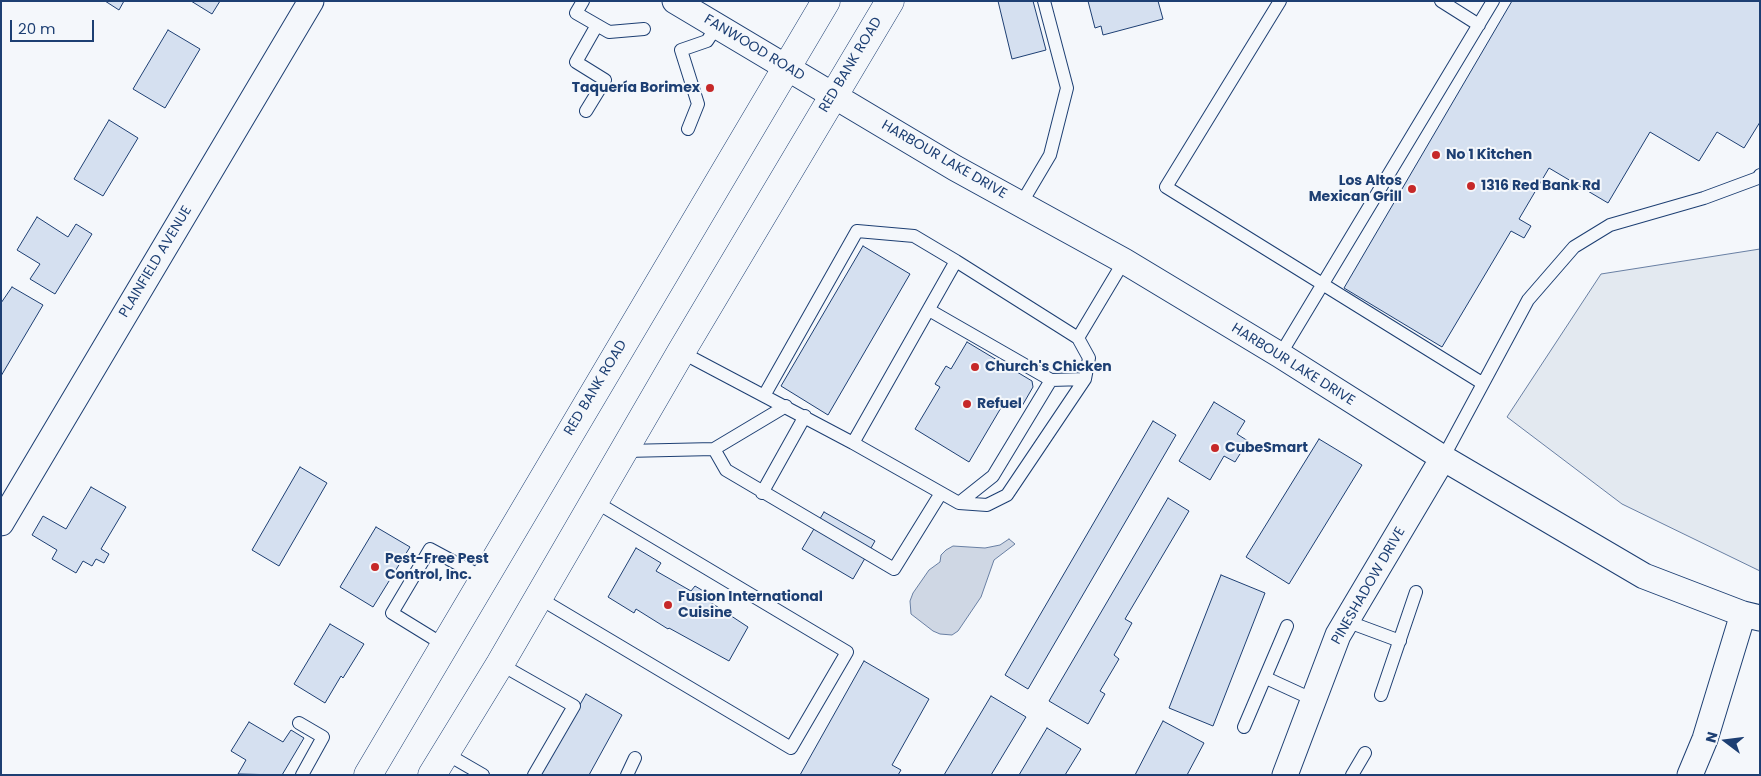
<!DOCTYPE html>
<meta charset="utf-8">
<style>
body{margin:0}
#map{position:relative;width:1761px;height:776px;overflow:hidden;background:#f4f7fb;font-family:Poppins,sans-serif}
canvas{display:block}
.frame{position:absolute;inset:0;border:2px solid #1d3f73;pointer-events:none}
.north{position:absolute;left:1701px;top:716px;width:50px;height:50px;-webkit-text-stroke:4px #f4f7fb;paint-order:stroke;rotate:285deg;font-size:14px;font-weight:700;line-height:20px;text-align:center;color:#1d3f73}
.north::after{content:'';display:block;margin:auto;width:18px;height:22px;background:#1d3f73;clip-path:polygon(50% 0,100% 100%,50% 72%,0 100%)}
.scale{position:absolute;left:10px;top:20px;width:84px;height:22px;box-sizing:border-box;border:2px solid #1d3f73;border-top:0;padding-left:6px;font-size:15px;line-height:18px;white-space:nowrap;color:#1d3f73;-webkit-text-stroke:4px #f4f7fb;paint-order:stroke}
</style>
<div id="map">
<canvas width="1761" height="776"></canvas>
<div class="frame"></div>
<div class="north">N</div>
<div class="scale">20 m</div>
</div>
<script>
const c = document.querySelector('canvas').getContext('2d');
c.lineJoin = 'round';
function fill(path, color) {
  c.fillStyle = color;
  c.fill(path, 'evenodd');
}
function shape(rows) {
  const path = new Path2D();
  for (const r of rows) {
    path.moveTo(r[0], r[1]);
    for (let i = 2; i < r.length; i += 2) path.lineTo(r[i], r[i + 1]);
  }
  return path;
}
function strokePath(path, color, width, dash) {
  c.strokeStyle = color;
  c.lineWidth = width;
  c.lineCap = dash ? 'butt' : 'round';
  c.setLineDash(dash || []);
  c.stroke(path);
}
function drawText(font, color, halo, rows, align = 'center') {
  c.font = font + ' Poppins,sans-serif';
  c.lineWidth = 4;
  c.setLineDash([]);
  c.textBaseline = 'middle';
  c.strokeStyle = halo;
  c.fillStyle = color;
  for (const [text, x, y, turn = 0] of rows) {
    c.save();
    c.translate(x, y);
    c.rotate((+turn || 0) * Math.PI / 180);
    c.textAlign = isNaN(turn) ? turn : align;
    if (halo) c.strokeText(text, 0, 0);
    c.fillText(text, 0, 0);
    c.restore();
  }
}
const green = shape([
 [1760,249,1760,571,1622,504,1507,417,1601,274,1760,249]
]);
fill(green, '#e3e9f0');
strokePath(green, '#687fa3', 1);
const water = shape([
 [1009,539,1015,544,994,560,981,597,958,631,952,635,940,634,933,631,911,614,910,601,913,593,929,570,940,562,941,555,946,550,953,546,985,548,1000,545,1009,539]
]);
fill(water, '#cfd7e4');
strokePath(water, '#687fa3', 1);
const building = shape([
 [105,1,124,1,119,10,105,1],
 [191,1,220,1,212,14,191,1],
 [998,1,1033,1,1046,50,1012,59,998,1],
 [1088,1,1158,1,1163,19,1103,35,1101,26,1095,28,1088,1],
 [1512,1,1760,1,1760,122,1744,148,1717,132,1699,161,1650,132,1608,203,1549,168,1519,219,1531,226,1524,238,1511,231,1442,347,1344,288,1512,1],
 [168,30,200,49,165,108,133,89,168,30],
 [109,120,138,138,103,196,74,179,109,120],
 [37,217,68,237,76,224,92,234,55,294,30,279,40,264,17,250,37,217],
 [863,246,910,274,828,415,781,386,863,246],
 [12,287,43,305,1,376,1,303,12,287],
 [967,342,1032,381,1033,387,1022,406,1017,408,1005,401,969,462,915,429,940,387,935,384,946,366,951,369,967,342],
 [1214,402,1245,421,1237,434,1248,441,1235,462,1224,456,1210,480,1179,461,1214,402],
 [1153,421,1176,435,1028,689,1005,675,1153,421],
 [1319,439,1362,465,1289,584,1246,557,1319,439],
 [300,467,327,483,279,566,252,550,300,467],
 [91,487,126,507,101,549,109,554,104,563,96,559,92,566,83,561,76,573,52,559,57,550,32,535,43,516,66,529,91,487],
 [1168,498,1189,511,1125,619,1132,623,1114,655,1119,659,1100,691,1105,694,1088,724,1049,701,1168,498],
 [824,512,875,541,853,579,802,549,824,512],
 [376,527,410,547,373,607,340,587,376,527],
 [636,548,661,563,656,571,691,591,695,586,710,595,707,600,748,627,729,661,669,628,668,629,636,609,634,613,608,597,636,548],
 [1221,575,1265,593,1213,726,1169,708,1221,575],
 [330,624,364,644,343,678,341,676,325,703,294,684,330,624],
 [864,661,929,699,892,765,901,770,898,775,800,775,864,661],
 [586,694,622,715,589,775,540,775,586,694],
 [991,696,1026,717,991,775,944,775,991,696],
 [1163,721,1204,743,1187,775,1135,775,1163,721],
 [249,722,283,742,291,730,304,738,282,775,238,774,246,760,231,751,249,722],
 [1047,728,1081,749,1065,775,1019,775,1047,728]
]);
fill(building, '#d5e0f0');
strokePath(building, '#1d3f73', 1);
const service = shape([
 [583,1,576,13,609,32,644,29],
 [1280,1,1166,187,1482,383],
 [1441,1,1479,25],
 [586,111,605,80,576,62,597,25],
 [688,129,698,104,681,50,707,41,717,26],
 [1021,204,1050,155,1067,88,1044,1],
 [956,261,1078,338,1124,261],
 [929,310,1051,380,993,476,959,503],
 [681,352,853,443,956,261,914,236,857,231,765,394],
 [1280,355,1493,1],
 [1051,380,1085,379],
 [853,443,959,503,987,505,1007,495,1085,379,1089,358,1078,338],
 [714,449,726,470,894,569,941,493],
 [625,451,714,449,786,406],
 [1443,458,1528,300,1574,247,1610,225,1704,198,1758,178,1760,175],
 [762,493,805,416],
 [539,598,791,748,847,652,594,501],
 [1346,621,1400,641],
 [444,645,392,613,430,549,484,578],
 [500,664,574,706,534,775],
 [1266,678,1314,700],
 [1381,695,1416,592],
 [299,723,323,737,302,775],
 [1244,727,1287,626],
 [445,753,483,775],
 [627,775,635,758],
 [1352,775,1365,753]
]);
const minor = shape([
 [675,1,955,168,1124,261,1280,355,1443,458,1644,576,1743,614,1760,618],
 [1,523,311,1],
 [1285,775,1338,635,1443,458],
 [1690,775,1705,739,1743,614]
]);
const secondary = shape([
 [368,775,826,1],
 [432,775,500,664,681,352,890,1]
]);
strokePath(service, '#1d3f73', 14);
strokePath(minor, '#1d3f73', 27);
strokePath(secondary, '#1d3f73', 29);
strokePath(service, '#f4f7fb', 12);
strokePath(minor, '#f4f7fb', 25);
strokePath(secondary, '#f4f7fb', 28);
for (const [x, y, r, color] of [
 [710,88,5,"#c62828"],
 [1436,155,5,"#c62828"],
 [1471,186,5,"#c62828"],
 [1412,189,5,"#c62828"],
 [975,367,5,"#c62828"],
 [967,404,5,"#c62828"],
 [1215,448,5,"#c62828"],
 [375,567,5,"#c62828"],
 [668,605,5,"#c62828"]
]) {
  const dot = new Path2D();
  dot.arc(x, y, r, 0, 2 * Math.PI);
  c.fillStyle = color;
  c.fill(dot);
  strokePath(dot, '#f4f7fb', 2);
}
drawText('14px', '#1d3f73', '#f4f7fb', [
 ["FANWOOD ROAD",754,48,31],
 ["RED BANK ROAD",851,65,-59],
 ["HARBOUR LAKE DRIVE",944,160,30],
 ["PLAINFIELD AVENUE",156,262,-59],
 ["HARBOUR LAKE DRIVE",1293,365,32],
 ["RED BANK ROAD",596,388,-59],
 ["PINESHADOW DRIVE",1369,586,-60]
]);
drawText('bold 14px', '#1d3f73', '#f4f7fb', [
 ["Taquería Borimex",700,88,"right"],
 ["No 1 Kitchen",1446,155],
 ["Los Altos",1402,181,"right"],
 ["Mexican Grill",1402,197,"right"],
 ["1316 Red Bank Rd",1481,186],
 ["Church's Chicken",985,367],
 ["Refuel",977,404],
 ["CubeSmart",1225,448],
 ["Pest-Free Pest",385,559],
 ["Control, Inc.",385,575],
 ["Fusion International",678,597],
 ["Cuisine",678,613]
], 'left');
</script>
